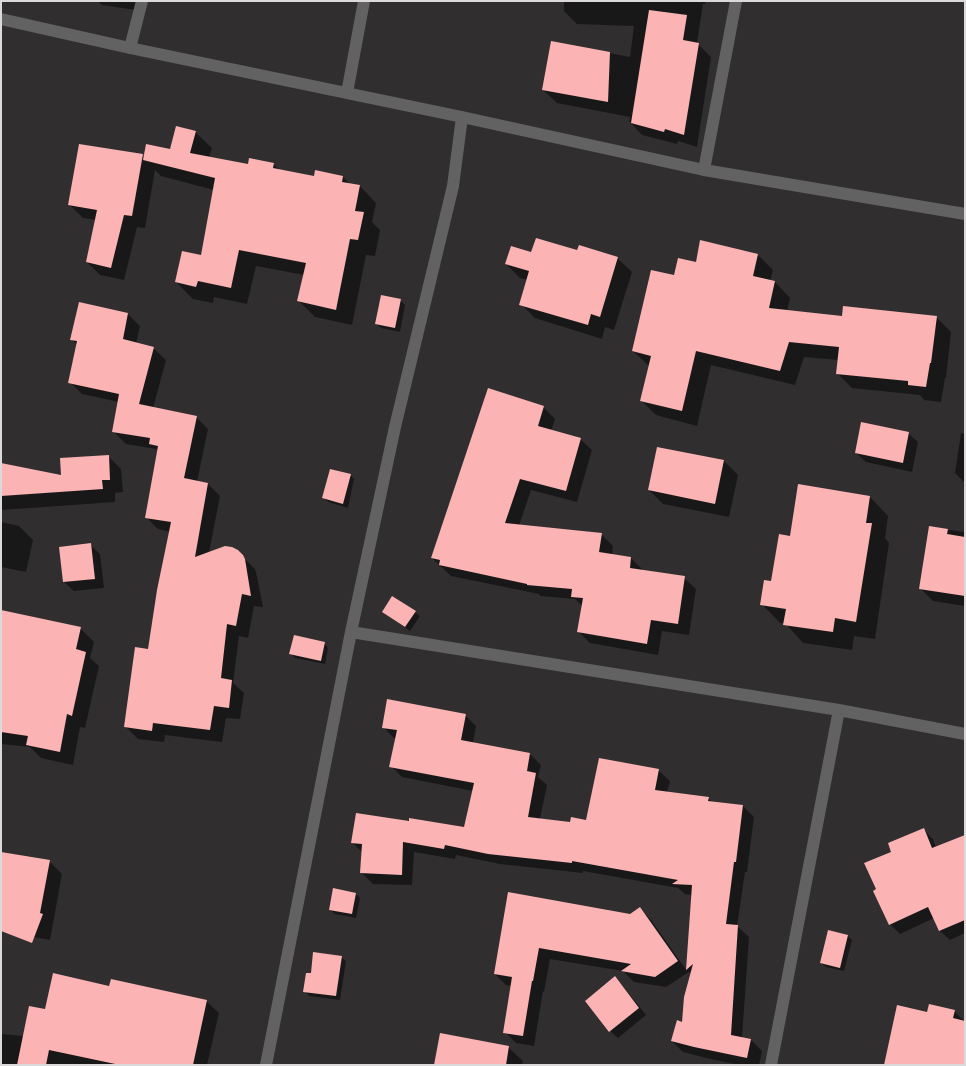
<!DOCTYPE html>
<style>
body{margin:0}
#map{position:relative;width:966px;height:1066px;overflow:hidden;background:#302e2e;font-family:"Public Sans",sans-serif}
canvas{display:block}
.frame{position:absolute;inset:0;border:2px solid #dbd9d9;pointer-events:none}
</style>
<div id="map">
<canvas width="966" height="1066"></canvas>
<div class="frame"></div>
</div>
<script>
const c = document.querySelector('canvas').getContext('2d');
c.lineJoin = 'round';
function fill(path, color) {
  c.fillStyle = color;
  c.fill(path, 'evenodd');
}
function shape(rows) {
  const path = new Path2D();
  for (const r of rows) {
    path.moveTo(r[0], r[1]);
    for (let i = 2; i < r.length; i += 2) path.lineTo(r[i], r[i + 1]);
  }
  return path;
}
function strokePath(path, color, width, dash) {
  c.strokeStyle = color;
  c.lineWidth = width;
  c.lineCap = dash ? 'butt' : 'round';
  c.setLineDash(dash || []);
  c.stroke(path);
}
fill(shape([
 [98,1,144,1,143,11,102,5],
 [564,1,706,1,705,4,703,4,697,43,711,57,697,147,678,141,677,144,642,135,629,121,630,117,557,103,543,90,552,42,630,57,634,26,577,24,564,11],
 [195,132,212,148,209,158,249,165,273,164,281,171,315,178,343,177,350,184,360,186,376,203,372,222,380,230,375,256,366,255,352,325,315,317,298,300,304,275,256,266,247,304,214,297,213,303,193,299,176,282,202,256,214,190,161,176,155,170,145,228,137,227,124,280,100,275,87,262,96,220,83,218,70,205,142,155,144,158,171,150],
 [701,242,758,255,773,270,770,281,775,282,790,298,787,311,843,318,936,317,951,332,946,378,945,378,941,402,924,400,920,395,852,388,837,373,838,360,804,357,795,385,711,365,697,426,656,415,641,400,649,366,633,351,675,276,697,263],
 [578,251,617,258,632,272,614,330,605,327,602,339,535,318,521,304,528,280,520,278,506,264],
 [400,300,405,305,400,332,381,328,376,323],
 [128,314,140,326,136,344,153,348,166,360,153,408,196,417,208,429,197,482,208,484,220,496,209,553,242,556,255,569,256,572,263,607,254,606,248,638,239,636,233,683,244,693,240,719,226,718,222,742,165,735,164,742,138,739,126,727,149,650,170,532,158,529,146,517,158,451,156,449,126,444,114,432,119,402,82,394,70,382,78,346,71,339],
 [489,390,544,408,555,419,551,431,580,439,592,450,577,502,531,490,519,526,601,534,613,546,612,555,631,558,642,569,642,571,684,578,696,589,689,635,662,631,658,655,590,643,579,632,583,607,575,599,540,596,539,594,451,576,432,558],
 [908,433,918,442,912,472,866,462,856,453],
 [961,433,965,434,965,483,955,473],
 [108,456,121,469,123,492,115,493,115,502,1,510,1,464,62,477],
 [724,461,738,475,729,517,663,504,649,490],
 [350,475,354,479,348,508,328,502,324,498],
 [799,486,870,497,888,516,885,538,889,543,875,639,854,636,852,650,803,643,785,623,780,623,762,604,772,582,791,537],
 [1,522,19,526,33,540,26,572,1,567],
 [930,527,964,532,965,529,965,606,933,601,921,589],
 [90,545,100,554,104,588,74,591,64,582],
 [383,612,415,612,420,616,410,631,388,616],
 [1,620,80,628,94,642,90,658,99,666,85,728,80,727,73,765,41,758,30,747,1,744],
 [324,643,328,648,325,664,295,658,291,654],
 [465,715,476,726,473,743,530,754,541,765,538,777,547,785,540,819,572,823,587,821,600,760,659,771,670,781,667,793,708,798,713,803,743,806,754,817,747,872,745,872,737,926,749,937,742,1038,751,1040,762,1051,759,1065,739,1065,706,1058,683,1052,672,1041,683,1023,692,974,689,972,666,987,634,982,623,971,550,959,544,992,543,991,534,1046,516,1043,505,1032,512,986,506,985,495,974,509,894,630,915,640,908,651,920,687,971,692,895,685,894,678,888,583,871,583,873,500,864,456,855,455,859,414,852,412,885,373,884,362,873,363,853,352,842,410,823,465,828,473,791,402,777,391,766,397,739,394,738,383,727],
 [923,829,933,839,936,848,965,837,965,933,950,940,940,931,934,918,900,934,890,924,875,891,878,890,893,852],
 [49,861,62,874,50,940,1,931],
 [356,894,360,898,356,918,335,914,330,910],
 [848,936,852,940,844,971,826,967,821,963],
 [341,957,346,961,340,1000,309,996,305,991,312,975],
 [615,978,622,985,646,1015,618,1038,610,1031,587,1001],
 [110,987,206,1001,219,1013,207,1065,1,1065,1,1034,24,1036,46,1011],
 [954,1011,965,1022,928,1014],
 [508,1047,523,1061,522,1065,435,1065]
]), '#0007');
fill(shape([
 [649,10,687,15,683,40,699,43,684,135,665,129,664,132,631,123],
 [551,41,610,52,608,102,542,90],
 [176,126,196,131,190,153,248,164,249,158,274,163,273,168,314,176,315,170,343,176,342,182,360,185,355,211,364,212,358,240,350,239,336,310,297,301,306,263,239,250,231,288,198,281,196,287,175,282,182,251,201,255,215,178,143,160,146,144,170,149],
 [79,144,143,154,132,216,124,215,111,268,86,262,97,210,68,205],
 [536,238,577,250,579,245,618,257,600,317,591,314,588,325,519,305,529,271,505,264,511,246,531,252],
 [700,240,758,254,753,276,775,281,769,308,842,316,843,306,937,316,931,363,930,363,926,387,908,385,908,381,836,374,839,347,789,342,780,371,696,351,682,411,640,401,651,356,632,351,651,270,674,275,678,258,696,262],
 [381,295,401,299,395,328,375,324],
 [79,302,128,313,123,339,154,347,139,404,197,416,184,478,208,483,195,557,225,546,232,547,238,550,243,555,245,559,251,596,242,594,236,626,227,624,221,678,232,680,229,708,214,706,210,730,153,723,152,731,124,727,135,647,148,649,157,590,171,522,145,518,158,446,149,444,150,438,112,432,119,394,68,383,77,341,70,340],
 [488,388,544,406,538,426,581,438,566,491,520,479,505,523,602,533,599,552,631,557,630,568,685,576,678,624,651,620,647,644,577,632,583,598,571,597,572,589,527,585,527,584,439,565,440,560,431,558],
 [861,422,909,432,903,463,855,453],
 [657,447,724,460,715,504,648,490],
 [109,455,110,480,102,480,103,489,1,496,1,463,61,475,60,458],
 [330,469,351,474,343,504,322,498],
 [798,484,870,496,866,523,872,523,856,622,835,618,833,632,783,625,786,609,760,605,764,580,771,581,779,534,790,536],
 [929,526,948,529,947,534,965,537,965,596,919,589],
 [91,543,95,579,63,582,59,547],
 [392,596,416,611,405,627,382,612],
 [1,610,81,627,76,649,86,652,72,716,67,714,60,752,26,745,28,736,1,732],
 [294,635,325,642,321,661,289,654],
 [387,699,466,714,461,740,530,753,527,771,536,773,528,817,570,822,571,817,586,820,599,758,659,769,655,790,709,797,708,801,743,805,736,862,734,862,726,924,738,925,731,1035,751,1039,747,1058,694,1047,671,1041,677,1020,682,1022,684,997,693,964,686,970,692,885,672,884,678,880,572,861,572,863,488,854,445,845,444,849,403,842,402,875,360,873,362,844,351,843,356,813,409,821,409,818,464,827,474,783,389,767,397,730,382,728],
 [924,828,932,848,965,835,965,920,939,931,928,907,889,925,873,891,876,889,864,863,891,852,888,843],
 [1,852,50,860,40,913,43,914,32,943,1,931],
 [333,888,356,893,352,914,329,910],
 [508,892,630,914,640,907,678,961,655,977,621,971,631,964,539,948,533,981,532,981,523,1036,503,1033,512,977,494,974],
 [828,930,848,935,840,968,820,963],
 [313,952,342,956,336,996,303,992,306,973,311,973],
 [53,973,109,986,111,979,207,1000,193,1065,120,1065,49,1050,46,1065,17,1065,29,1006,45,1009],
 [615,976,639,1008,609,1032,585,1001],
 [929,1004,955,1010,953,1018,965,1021,965,1065,884,1065,897,1005,927,1012],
 [440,1033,509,1046,506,1065,434,1065]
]), '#fbb3b4');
strokePath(shape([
 [130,48,142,1]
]), '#636262', 12);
strokePath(shape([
 [1,19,130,48,462,117,704,170,965,214],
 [347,93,364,1],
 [704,170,736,1],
 [351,632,839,710,965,734],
 [266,1065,351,632,395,427,453,186,462,117],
 [771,1065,839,710]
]), '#636262', 12);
</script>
